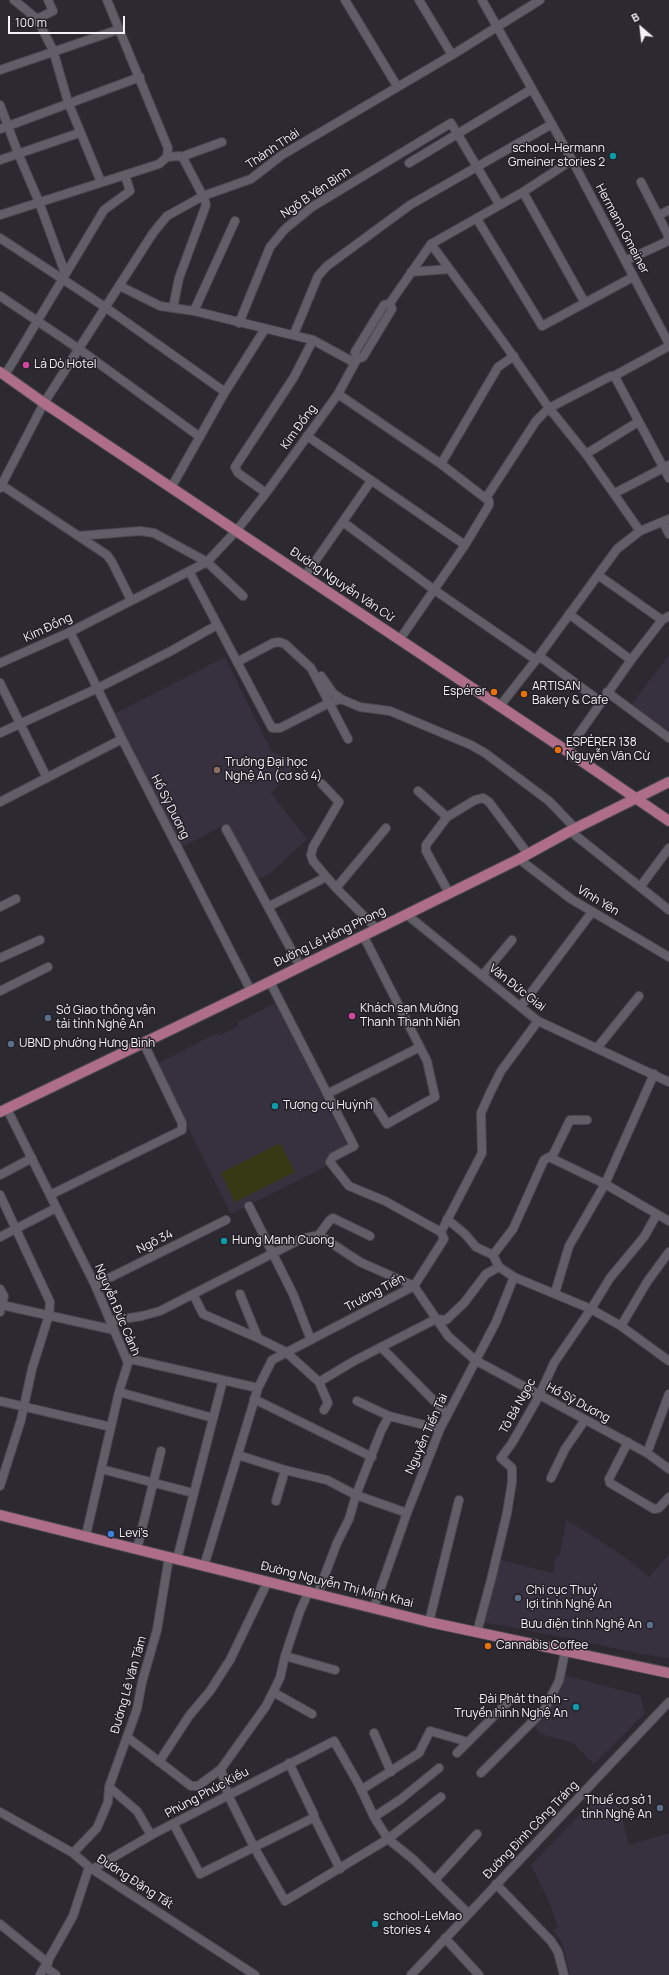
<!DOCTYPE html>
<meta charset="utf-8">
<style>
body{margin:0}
#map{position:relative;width:669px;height:1975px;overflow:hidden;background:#2c2931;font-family:Manrope,sans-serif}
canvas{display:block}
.north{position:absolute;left:621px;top:8px;width:40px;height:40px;-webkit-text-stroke:3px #231f27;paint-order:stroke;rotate:332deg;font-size:11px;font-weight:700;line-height:16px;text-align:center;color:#f4f2f7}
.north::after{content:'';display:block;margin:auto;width:14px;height:18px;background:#f4f2f7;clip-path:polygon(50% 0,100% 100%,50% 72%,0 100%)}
.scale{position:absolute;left:8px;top:16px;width:117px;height:18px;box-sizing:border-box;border:2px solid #f4f2f7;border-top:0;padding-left:5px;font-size:12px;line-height:14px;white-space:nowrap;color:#f4f2f7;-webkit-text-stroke:3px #231f27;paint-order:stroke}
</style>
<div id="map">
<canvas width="669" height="1975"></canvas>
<div class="north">B</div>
<div class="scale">100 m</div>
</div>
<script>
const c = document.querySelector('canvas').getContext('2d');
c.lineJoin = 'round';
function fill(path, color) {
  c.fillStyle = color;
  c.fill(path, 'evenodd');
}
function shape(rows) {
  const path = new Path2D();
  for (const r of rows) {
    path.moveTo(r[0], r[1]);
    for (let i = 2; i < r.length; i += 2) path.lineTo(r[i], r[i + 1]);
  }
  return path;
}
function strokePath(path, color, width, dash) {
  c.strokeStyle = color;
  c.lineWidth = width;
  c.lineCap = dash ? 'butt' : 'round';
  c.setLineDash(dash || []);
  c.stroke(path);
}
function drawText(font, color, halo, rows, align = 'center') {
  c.font = font + ' Manrope,sans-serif';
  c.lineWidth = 3;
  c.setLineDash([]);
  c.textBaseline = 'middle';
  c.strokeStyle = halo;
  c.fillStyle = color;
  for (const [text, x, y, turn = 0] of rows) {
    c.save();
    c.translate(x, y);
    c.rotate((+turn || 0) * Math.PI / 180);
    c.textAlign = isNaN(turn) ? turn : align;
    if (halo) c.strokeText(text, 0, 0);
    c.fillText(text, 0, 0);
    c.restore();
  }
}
fill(shape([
 [669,655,669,735,631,705],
 [225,657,271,751,297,762,285,779,271,793,307,839,271,873,257,880,226,824,181,848,114,714],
 [275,1003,348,1146,328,1157,325,1167,231,1214,157,1064,215,1034,221,1035,237,1027,238,1022],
 [567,1520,622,1555,649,1577,669,1554,669,1658,641,1654,567,1638,482,1622,498,1559,553,1573,556,1556,559,1556],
 [564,1675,640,1695,645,1713,594,1764,573,1743,540,1734,534,1726],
 [601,1793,620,1810,629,1845,669,1833,669,1975,570,1975,562,1942,552,1930,558,1927,550,1904,531,1865]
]), '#37313f');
fill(shape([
 [280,1143,295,1172,235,1202,221,1173]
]), '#373914');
const minor = shape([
 [14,0,37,19,53,50,68,102,101,182],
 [345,0,397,86],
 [419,0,452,55],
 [482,0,572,160,669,344],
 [37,19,53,11,48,0],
 [0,70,120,29],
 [0,105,18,153,39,202,65,273],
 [0,129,140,77],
 [167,157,179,156,183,158,204,198,206,205,179,278,173,308],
 [181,157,222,142],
 [0,160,79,133],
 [409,163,532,89],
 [523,192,585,303],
 [0,215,159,164,167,157,168,148,107,0],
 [659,215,669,210],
 [477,219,542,326,633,277],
 [0,238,105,307,225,392],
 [431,244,504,343,549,408,586,454,640,531],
 [625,261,666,242,668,238,668,235,641,182],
 [411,272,449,269],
 [120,286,160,306,194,311,313,340,355,363],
 [0,296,79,349,200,437],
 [194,311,235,221],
 [239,323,270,247,285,229,312,207,451,123,499,204],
 [294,334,318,276,327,266,410,205,552,124],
 [357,359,355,352,384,305,390,303],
 [5,375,104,210,130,191,125,175],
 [614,376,669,346],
 [338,394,441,464,489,501,489,505,465,545,400,639],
 [307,436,465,545],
 [586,454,638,422],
 [441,464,498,367,514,356],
 [0,484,107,555,112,562,131,600],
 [172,486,225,392,265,329],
 [0,488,44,403,153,233,167,216,203,196,251,179,282,155,452,55,540,0],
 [266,493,238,473,235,467,294,377,313,340],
 [615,493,669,465],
 [486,498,536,421,549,408,611,376,615,377,669,478],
 [343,522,433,589,536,660],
 [663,522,669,534],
 [78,536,140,531,154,533,207,562,243,596],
 [189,571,272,728,280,728,329,703,341,699,360,707,390,711,471,745,485,753,549,801,575,828],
 [598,575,662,620],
 [305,576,371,481],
 [569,614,631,660],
 [70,632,122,739,251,991],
 [539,656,601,702],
 [237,662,273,643,279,642,285,644,311,668,348,739],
 [0,663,70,632,207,562,237,530,266,493,338,394,357,359,363,357,392,309,390,303,431,244,523,192,572,160],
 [321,676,333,693,341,699],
 [0,683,47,778],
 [607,692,669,738],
 [500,706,536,660,617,549,640,531,669,519],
 [0,733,98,688,171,651,217,625],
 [567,751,631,660,662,620,669,616],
 [322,784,339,802,313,847,311,855,313,861,336,888,376,928],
 [418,791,447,817],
 [0,802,122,739],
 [226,829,300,966],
 [570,831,669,910],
 [519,859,571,899,669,957],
 [640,887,669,848],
 [336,888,386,828],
 [449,893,426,851,426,845,447,817,475,800,483,798,489,802,528,854],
 [0,907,16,899],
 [268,907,326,877],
 [406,914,538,1021,669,1082],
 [363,935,427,1061,435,1097,387,1124,373,1102],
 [0,958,40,940],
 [482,976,512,940],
 [270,982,354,1146,333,1157,330,1162,349,1186,385,1201,441,1232],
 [0,991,48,967],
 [521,1006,592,912],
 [597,1048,639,996],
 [327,1094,420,1047],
 [7,1109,95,1285,128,1363,119,1392,86,1535],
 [552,1157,570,1120,587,1120],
 [0,1175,32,1158],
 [0,1195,50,1302,49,1315,32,1369,21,1420,0,1486],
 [50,1195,182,1130,182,1123,143,1042],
 [249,1206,293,1294,311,1340],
 [447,1219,465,1234,476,1247,493,1255,499,1267,514,1277,591,1309,621,1326,669,1361],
 [318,1236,330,1220,333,1218,370,1236],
 [0,1237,56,1208],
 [493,1255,513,1229,544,1160,549,1157,605,1184,669,1221],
 [95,1285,226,1220],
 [414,1286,448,1336,475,1360,647,1453,669,1469],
 [0,1289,4,1296,0,1312],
 [555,1293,569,1246,605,1184,654,1074],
 [193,1294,203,1314,258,1338,286,1352,319,1382,328,1403,324,1410],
 [240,1294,258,1338],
 [2,1305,114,1330],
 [110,1321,142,1316,160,1311,301,1239,314,1236,322,1237,360,1262,414,1286],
 [621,1326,647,1282,669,1252],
 [381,1347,447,1414],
 [126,1358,258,1388],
 [319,1382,354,1361,436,1319,446,1320,464,1303,486,1274,499,1267],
 [119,1392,213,1418],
 [254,1399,372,1457],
 [0,1401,111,1427],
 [357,1401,389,1416],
 [628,1442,609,1479,610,1483,654,1509,659,1508,669,1497],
 [647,1453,669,1394],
 [238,1455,285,1470,327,1480,356,1495,407,1513],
 [101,1469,193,1493],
 [551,1478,565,1449,585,1420],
 [276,1501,285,1470],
 [137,1549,161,1451],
 [177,1559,223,1380],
 [204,1566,258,1388,272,1360,414,1286,444,1239,441,1232,482,1153,481,1113,490,1093,501,1071,538,1021],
 [318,1593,337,1543,349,1519,356,1495,381,1431,389,1416,440,1429],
 [374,1607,407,1513,440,1429,496,1322,514,1277],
 [429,1622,459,1500],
 [477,1632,491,1580,507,1513,512,1482,512,1468,501,1458,512,1443,539,1396,554,1363,591,1309,610,1278,644,1237,657,1214],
 [285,1656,335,1670],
 [273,1692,312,1714],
 [374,1733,391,1772],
 [127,1737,191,1786,198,1786,221,1769,266,1706,280,1678,285,1656,300,1611,309,1591],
 [457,1753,510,1700],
 [159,1762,189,1716,210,1691,230,1660,268,1581],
 [221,1769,228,1795,254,1847,285,1901,388,1839,441,1797],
 [481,1773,544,1710,559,1681,565,1652],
 [109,1787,137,1811,151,1835],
 [361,1790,419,1753,430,1731,468,1742],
 [0,1812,73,1853,89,1867,255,1975],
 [314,1817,340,1869],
 [374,1817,401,1799,439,1768],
 [174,1825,200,1874,313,1818,314,1815,289,1763],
 [73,1853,97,1828,108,1802,109,1787,137,1709,142,1682,157,1630,169,1557],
 [93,1869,155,1833,334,1741,359,1785,374,1817,388,1839,414,1860,468,1913],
 [435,1880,477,1834],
 [496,1884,551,1941,558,1952,564,1975],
 [0,1924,48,1963],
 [445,1938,479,1975],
 [45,1967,56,1975],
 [40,1975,73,1916,89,1867],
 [411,1975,669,1702]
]);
const major = shape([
 [0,372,44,403,567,751,669,821],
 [0,1112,251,991,519,859,570,831,669,782],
 [0,1515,429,1622,669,1673]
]);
strokePath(minor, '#4b474e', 10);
strokePath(major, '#4b474e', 12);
strokePath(minor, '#625e67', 8);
strokePath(major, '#ae6e8a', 10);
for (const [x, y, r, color] of [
 [613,156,4,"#0f9aa8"],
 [26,365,4,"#d1479c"],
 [494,692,4,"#e8710a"],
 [524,694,4,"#e8710a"],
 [558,750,4,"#e8710a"],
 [217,770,4,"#8d6e63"],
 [352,1016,4,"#d1479c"],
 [48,1018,4,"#5c6f8a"],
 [11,1044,4,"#5c6f8a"],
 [275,1106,4,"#0f9aa8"],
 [224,1241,4,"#0f9aa8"],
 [111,1534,4,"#3f7fe0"],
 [518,1598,4,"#5c6f8a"],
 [650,1625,4,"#5c6f8a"],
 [488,1646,4,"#e8710a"],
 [576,1707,4,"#0f9aa8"],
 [660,1808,4,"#5c6f8a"],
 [375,1924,4,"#0f9aa8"]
]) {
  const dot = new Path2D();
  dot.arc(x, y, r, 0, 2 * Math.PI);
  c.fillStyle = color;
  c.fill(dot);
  strokePath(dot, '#231f27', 1.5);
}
drawText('12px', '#f4f2f7', '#231f27', [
 ["Thành Thái",273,149,-34],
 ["Ngõ B Yên Bình",316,193,-34],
 ["Hermann Gmeiner",622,229,62],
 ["Kim Đồng",299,427,-54],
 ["Đường Nguyễn Văn Cừ",342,585,34],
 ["Kim Đồng",48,628,-25],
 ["Hồ Sỹ Dương",170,807,63],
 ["Vĩnh Yên",598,901,31],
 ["Đường Lê Hồng Phong",330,937,-26],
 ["Văn Đức Giai",517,988,38],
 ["Ngõ 34",155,1242,-27],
 ["Trường Tiến",375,1293,-28],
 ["Nguyễn Đức Cảnh",117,1310,67],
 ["Hồ Sỹ Dương",578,1403,28],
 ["Tô Bá Ngọc",518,1406,-61],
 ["Nguyễn Tiến Tài",427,1434,-66],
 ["Đường Nguyễn Thị Minh Khai",337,1585,14],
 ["Đường Lê Văn Tám",129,1685,-74],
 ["Phùng Phúc Kiều",207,1793,-28],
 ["Đường Đinh Công Tráng",531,1830,-46],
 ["Đường Đặng Tất",135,1882,33]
]);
drawText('12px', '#f4f2f7', '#231f27', [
 ["school-Hermann",605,149,"right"],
 ["Gmeiner stories 2",605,163,"right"],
 ["Lá Dò Hotel",34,365],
 ["ARTISAN",532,687],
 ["Bakery & Cafe",532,701],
 ["Espérer",486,692,"right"],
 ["ESPÉRER 138",566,743],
 ["Nguyễn Văn Cừ",566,757],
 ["Trường Đại học",225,763],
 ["Nghệ An (cơ sở 4)",225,777],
 ["Khách sạn Mường",360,1009],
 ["Thanh Thanh Niên",360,1023],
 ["Sở Giao thông vận",56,1011],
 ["tải tỉnh Nghệ An",56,1025],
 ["UBND phường Hưng Bình",19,1044],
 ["Tượng cụ Huỳnh",283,1106],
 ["Hung Manh Cuong",232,1241],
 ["Levi's",119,1534],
 ["Chi cục Thuỷ",526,1591],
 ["lợi tỉnh Nghệ An",526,1605],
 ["Bưu điện tỉnh Nghệ An",642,1625,"right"],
 ["Cannabis Coffee",496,1646],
 ["Đài Phát thanh -",568,1700,"right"],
 ["Truyền hình Nghệ An",568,1714,"right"],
 ["Thuế cơ sở 1",652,1801,"right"],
 ["tỉnh Nghệ An",652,1815,"right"],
 ["school-LeMao",383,1917],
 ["stories 4",383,1931]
], 'left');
</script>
